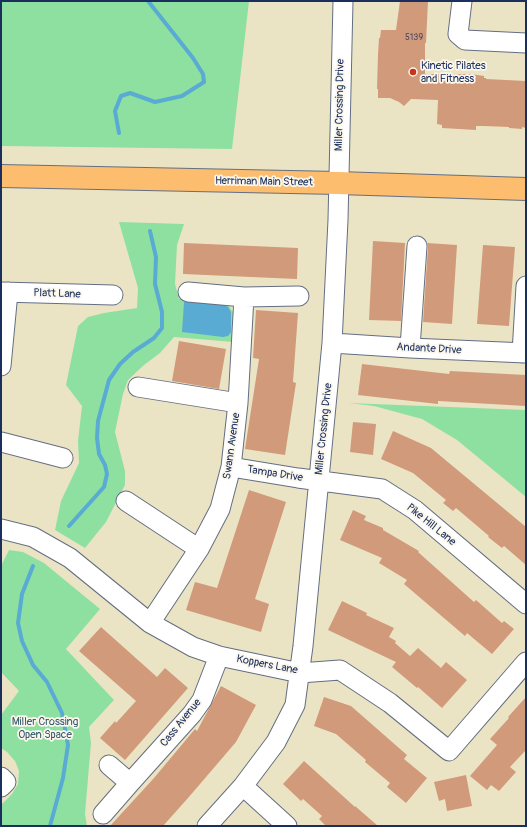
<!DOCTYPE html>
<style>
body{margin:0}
#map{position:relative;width:527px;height:827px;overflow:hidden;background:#ebe4c4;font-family:Pangolin,sans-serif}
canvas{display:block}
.frame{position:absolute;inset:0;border:2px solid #1b2f5e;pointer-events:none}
</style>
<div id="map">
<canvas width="527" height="827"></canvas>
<div class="frame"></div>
</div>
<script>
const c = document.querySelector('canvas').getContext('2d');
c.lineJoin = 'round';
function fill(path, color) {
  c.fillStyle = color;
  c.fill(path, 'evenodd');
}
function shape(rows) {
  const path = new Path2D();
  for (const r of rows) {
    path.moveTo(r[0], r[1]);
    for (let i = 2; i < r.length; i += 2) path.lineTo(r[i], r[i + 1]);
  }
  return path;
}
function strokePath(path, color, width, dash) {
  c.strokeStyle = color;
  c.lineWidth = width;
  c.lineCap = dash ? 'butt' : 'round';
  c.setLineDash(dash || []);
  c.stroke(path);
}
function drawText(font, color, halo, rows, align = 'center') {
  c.font = font + ' Pangolin,sans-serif';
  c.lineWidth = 3.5;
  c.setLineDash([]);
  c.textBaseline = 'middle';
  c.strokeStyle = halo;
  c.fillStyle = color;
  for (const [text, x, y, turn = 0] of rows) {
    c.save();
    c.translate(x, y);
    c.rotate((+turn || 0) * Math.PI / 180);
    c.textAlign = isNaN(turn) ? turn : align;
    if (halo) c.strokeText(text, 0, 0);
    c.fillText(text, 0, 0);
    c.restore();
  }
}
fill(shape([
 [1,1,249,1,232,149,1,146],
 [119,222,184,224,177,245,175,284,179,299,217,300,223,302,229,306,233,312,233,342,174,337,160,353,144,365,128,380,123,394,115,432,125,471,125,485,106,522,85,548,55,530,61,501,79,463,78,441,82,406,66,385,78,326,88,317,104,313,137,308,138,288],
 [348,403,526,410,526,497,457,440,422,419,374,406],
 [9,550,23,552,44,563,100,609,66,649,114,700,89,727,91,743,85,814,87,826,1,826,1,804,3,803,12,794,18,784,19,771,15,761,7,752,1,748,1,715,19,691,1,672,1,566]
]), '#8ee0a1');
fill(shape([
 [187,300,223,304,228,307,231,312,231,332,228,336,223,337,182,332,184,302,187,302]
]), '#59abd4');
strokePath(shape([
 [119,133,115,111,121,96,130,93,155,102,182,96,204,82,203,74,193,58,148,1],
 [69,526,104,487,107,474,105,465,99,454,97,438,98,421,109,380,120,364,133,352,154,338,162,328,162,312,155,284,156,257,150,231],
 [33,566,22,594,18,623,22,641,33,665,47,682,62,713,68,745,63,778,50,826]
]), '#59abd4', 4);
fill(shape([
 [400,1,428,1,426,43,425,43,425,74,470,74,484,76,484,78,486,78,486,79,526,81,526,128,522,127,522,129,509,128,509,127,483,126,476,126,476,130,442,128,442,125,437,124,438,100,411,99,404,106,399,102,390,98,378,98,378,89,377,89,378,55,379,38,380,38,381,30,396,30],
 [373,241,405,243,401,321,369,320],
 [184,243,298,248,297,279,183,274],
 [427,243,457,245,452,324,423,322,428,247],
 [483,245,515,247,509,326,477,324],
 [256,310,298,313,293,382,296,383,285,455,245,449,259,359,253,358],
 [179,341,226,349,219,389,172,381],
 [362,364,449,374,450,371,526,375,526,406,438,401,438,404,358,395],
 [353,422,376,424,373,455,350,452],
 [393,431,431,448,526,527,526,565,504,546,502,548,488,537,489,536,456,508,453,511,443,503,446,500,413,473,381,459],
 [249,490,286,502,255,599,269,604,261,632,186,610,195,582,217,588],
 [353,510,366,516,364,520,383,528,383,530,419,551,418,552,474,602,476,600,502,623,504,621,514,629,492,654,467,633,465,636,404,584,407,580,379,563,382,558,340,540],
 [342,601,367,613,366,615,394,628,389,637,396,641,395,643,410,656,418,648,441,668,446,662,467,680,442,708,418,687,417,688,392,667,396,662,328,630],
 [101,627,157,677,165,668,188,688,125,760,100,738,115,721,116,723,136,701,79,651],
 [221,686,256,705,236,742,188,798,163,826,110,826,154,778,195,729,197,731],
 [324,697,351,706,407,755,404,759,427,778,406,803,387,787,390,783,365,762,366,760,336,734,314,726],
 [526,697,526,750,510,767,516,772,499,791,491,785,487,790,470,776,497,745,490,739,509,718,508,717],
 [304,761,355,807,355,806,378,826,326,826,319,819,322,816,303,799,301,801,283,784],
 [466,775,472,806,447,811,445,799,439,801,434,782]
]), '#d19a7a');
const minor = shape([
 [462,1,458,34,465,40,526,43],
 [1,292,113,295],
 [188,292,244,297,299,296],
 [332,343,410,348,526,353],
 [410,348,417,246],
 [522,353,526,286],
 [1,366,8,292],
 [138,387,238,403],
 [1,442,63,458],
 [231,467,298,478,382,489,415,510,526,604],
 [126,501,199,549],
 [1,529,33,537,70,558,150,623,193,647,219,656,300,673,340,670,390,703,449,751,526,662],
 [150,623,199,549,220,509,231,467,238,403,244,297],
 [109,765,130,783],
 [1,777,6,782,1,787],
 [243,786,287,826],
 [103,814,130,783,192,714,202,700,219,656],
 [207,826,243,786,276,742,295,705,303,646,332,343,338,220,343,1]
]);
const major = shape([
 [1,176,338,183,526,189]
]);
strokePath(minor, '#646e82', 21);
strokePath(major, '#646e82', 24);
strokePath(minor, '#fff', 19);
strokePath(major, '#fcbd6f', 22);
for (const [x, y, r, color] of [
 [413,72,4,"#c8321e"]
]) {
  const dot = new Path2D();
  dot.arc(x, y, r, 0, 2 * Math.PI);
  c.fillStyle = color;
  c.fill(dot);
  strokePath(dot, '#fbf7ec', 1.5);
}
drawText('9px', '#484a65', null, [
 ["5139",414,38]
]);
drawText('11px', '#1b2f5e', '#fbf7ec', [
 ["Kinetic Pilates",421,66],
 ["and Fitness",421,79]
], 'left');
drawText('11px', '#1b2f5e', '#fbf7ec', [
 ["Miller Crossing Drive",340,105,-89],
 ["Herriman Main Street",264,182,1],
 ["Platt Lane",57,294,2],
 ["Andante Drive",429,349,3],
 ["Miller Crossing Drive",324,429,-84],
 ["Swann Avenue",232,446,-82],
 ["Tampa Drive",275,474,9],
 ["Pike Hill Lane",431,525,39],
 ["Koppers Lane",267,665,11],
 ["Cass Avenue",181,723,-51]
]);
drawText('11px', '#385b6f', '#fbf7ec', [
 ["Miller Crossing",45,722],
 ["Open Space",45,735]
]);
</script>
